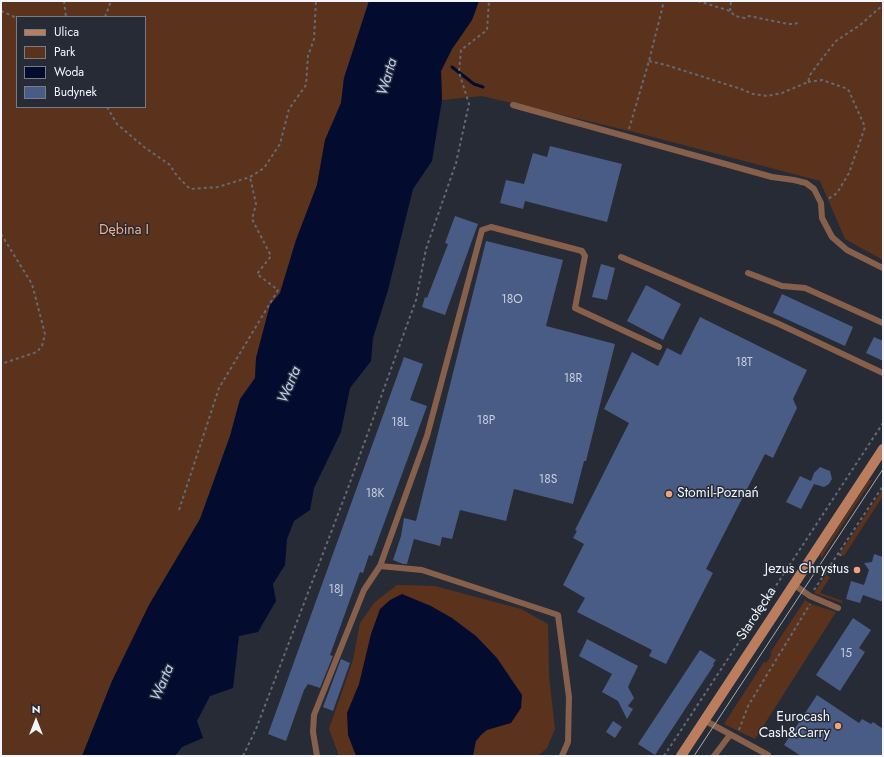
<!DOCTYPE html>
<meta charset="utf-8">
<style>
body{margin:0}
#map{position:relative;width:884px;height:757px;overflow:hidden;background:#272b36;font-family:Jost,sans-serif}
canvas{display:block}
.frame{position:absolute;inset:0;border:2px solid #f1f5fc;pointer-events:none}
.legend{position:absolute;left:16px;top:16px;width:130px;height:92px;box-sizing:border-box;background:#272b36;border:1px solid #787c85;margin:0;padding:5px 7px;list-style:none;font-size:12px;color:#f1f5fc}
.legend li{display:flex;align-items:center;gap:8px;height:20px}
.legend b{width:20px;border:1px solid #787c85}
.north{position:absolute;left:16px;top:701px;width:40px;height:40px;-webkit-text-stroke:3px #272b36;paint-order:stroke;rotate:0deg;font-size:11px;font-weight:700;line-height:16px;text-align:center;color:#f1f5fc}
.north::after{content:'';display:block;margin:auto;width:14px;height:18px;background:#f1f5fc;clip-path:polygon(50% 0,100% 100%,50% 72%,0 100%)}
</style>
<div id="map">
<canvas width="884" height="757"></canvas>
<div class="frame"></div>
<ul class="legend">
<li><b style="height:5px;background:#ba7d5d"></b>Ulica</li>
<li><b style="height:11px;background:#5b331d"></b>Park</li>
<li><b style="height:11px;background:#030c2f"></b>Woda</li>
<li><b style="height:11px;background:#495c85"></b>Budynek</li>
</ul>
<div class="north">N</div>
</div>
<script>
const c = document.querySelector('canvas').getContext('2d');
c.lineJoin = 'round';
function fill(path, color) {
  c.fillStyle = color;
  c.fill(path, 'evenodd');
}
function shape(rows) {
  const path = new Path2D();
  for (const r of rows) {
    path.moveTo(r[0], r[1]);
    for (let i = 2; i < r.length; i += 2) path.lineTo(r[i], r[i + 1]);
  }
  return path;
}
function strokePath(path, color, width, dash) {
  c.strokeStyle = color;
  c.lineWidth = width;
  c.lineCap = dash ? 'butt' : 'round';
  c.setLineDash(dash || []);
  c.stroke(path);
}
function drawText(font, color, halo, rows, align = 'center') {
  c.font = font + ' Jost,sans-serif';
  c.lineWidth = 3;
  c.setLineDash([]);
  c.textBaseline = 'middle';
  c.strokeStyle = halo;
  c.fillStyle = color;
  for (const [text, x, y, turn = 0] of rows) {
    c.save();
    c.translate(x, y);
    c.rotate((+turn || 0) * Math.PI / 180);
    c.textAlign = isNaN(turn) ? turn : align;
    if (halo) c.strokeText(text, 0, 0);
    c.fillText(text, 0, 0);
    c.restore();
  }
}
fill(shape([
 [1,1,369,1,344,78,341,103,325,140,317,185,296,240,280,293,270,305,256,358,255,378,240,400,230,436,200,519,149,605,112,681,82,756,1,756],
 [17,17,145,17,145,107,17,107],
 [479,1,883,1,883,260,845,239,820,181,638,133,482,96,442,100,441,71,452,49,472,20],
 [869,480,872,480,821,558,820,555],
 [883,489,883,496,844,556,840,553],
 [826,575,830,577,820,593,843,601,842,603,814,593],
 [397,585,435,586,521,609,548,624,549,676,555,729,547,748,538,756,339,756,329,729,353,660,360,623,375,602],
 [805,600,811,604,836,612,755,739,732,728,724,724,764,662,766,663,769,659,772,654,770,653]
]), '#5b331d');
fill(shape([
 [369,1,479,1,472,20,452,49,441,71,442,100,432,161,413,189,388,290,373,338,371,361,350,388,341,432,314,488,310,510,294,521,287,539,285,565,273,584,276,601,258,632,239,636,233,688,210,696,197,721,203,738,182,747,175,756,82,756,112,681,149,605,200,519,230,436,240,399,255,378,256,358,270,305,280,293,296,240,317,185,325,140,341,103,344,78],
 [402,594,431,606,452,618,476,636,497,658,522,695,521,708,511,723,487,730,481,735,476,741,473,756,356,756,348,735,347,713,359,684,371,634,380,609,390,600]
]), '#030c2f');
strokePath(shape([
 [452,67,474,84,483,87]
]), '#030c2f', 3);
fill(shape([
 [550,146,622,164,607,222,525,201,523,209,500,203,506,180,524,184,533,153,547,157],
 [455,216,478,224,445,315,422,307,425,297,427,298,448,244,445,243],
 [486,241,563,260,546,326,615,344,586,461,584,461,573,504,514,489,506,521,460,510,452,539,442,537,440,546,414,539,407,564,403,564,393,560,401,536,404,518,416,521],
 [601,264,615,268,607,300,592,297],
 [646,285,681,304,663,340,627,321],
 [782,294,853,327,845,346,773,313],
 [700,317,807,370,793,399,797,408,773,458,765,454,706,569,713,573,666,664,649,656,652,650,577,612,585,598,563,585,584,544,573,538,577,531,575,530,629,423,604,409,632,352,658,366,667,348,681,355],
 [874,337,883,341,883,361,866,353],
 [404,357,423,364,410,400,427,406,372,556,369,555,363,573,360,572,330,655,333,656,320,688,308,684,304,690,286,741,268,734],
 [820,467,830,471,832,479,829,484,824,487,814,484,801,509,786,502,800,476,811,481,814,473],
 [874,554,883,557,883,602,863,595,860,603,846,599,851,581,864,585,869,570,864,563,872,562],
 [853,618,871,630,859,648,865,652,840,691,816,675],
 [587,639,638,666,628,687,634,698,628,706,633,709,627,719,618,701,602,692,612,674,579,656],
 [700,650,716,660,713,664,714,665,655,755,638,744],
 [341,659,350,663,333,711,323,707],
 [817,695,859,723,862,719,871,724,873,722,883,729,883,756,801,756,784,745],
 [613,721,622,727,615,738,606,732]
]), '#495c85');
strokePath(shape([
 [64,1,66,17],
 [698,1,730,11,735,16,745,18,749,16,788,24,795,24,800,21],
 [1,11,17,18],
 [730,11,731,1],
 [105,17,111,1],
 [649,61,666,65,741,89,753,94,767,96,782,93,808,82,810,75,821,60,836,41,860,25,883,5],
 [808,82,822,80,848,89,865,127,849,173,837,193,828,199],
 [107,107,117,124,144,147,170,165,177,176,190,189,218,187,250,177,264,168,280,144,289,109,306,85,308,56,314,39,316,1],
 [629,129,649,61,664,1],
 [1,234,32,284,45,334,42,346,37,352,1,364],
 [179,510,219,388,278,290,257,274,271,256,252,219,256,204,250,177],
 [839,554,844,557],
 [814,590,883,486],
 [739,730,748,706,810,604],
 [243,756,256,729,348,488,416,300,426,249,456,163,469,104,459,72,461,50,487,30,489,1],
 [664,756,883,423]
]), '#656973', 2, [3, 3]);
strokePath(shape([
 [513,105,772,177,794,180,806,183,814,189,821,203,822,218,832,237,847,250,883,268],
 [621,257,779,324,883,373],
 [748,273,782,286,805,288,883,323],
 [380,566,422,570,558,615,569,697,568,742,562,756],
 [793,584,810,596,838,608],
 [704,720,768,755],
 [317,756,313,732,314,715,364,590,380,566,427,436,482,230,491,227,582,251,585,256,575,308,659,347],
 [714,756,730,735]
]), '#87604c', 6);
strokePath(shape([
 [681,756,883,449]
]), '#ba7d5d', 10);
strokePath(shape([
 [694,756,883,469]
]), '#a7abb3', 1);
for (const [x, y, r, color] of [
 [669,494,4,"#f0a27a"],
 [857,570,4,"#f0a27a"],
 [838,726,4,"#f0a27a"]
]) {
  const dot = new Path2D();
  dot.arc(x, y, r, 0, 2 * Math.PI);
  c.fillStyle = color;
  c.fill(dot);
  strokePath(dot, '#272b36', 1.5);
}
drawText('12px', '#c7cfde', null, [
 ["18O",512,300],
 ["18T",744,363],
 ["18R",573,379],
 ["18P",486,421],
 ["18L",400,423],
 ["18S",548,480],
 ["18K",375,494],
 ["18J",336,590],
 ["15",846,654]
]);
drawText('14px', '#f6ac86', '#272b36', [
 ["Dębina I",124,231]
]);
drawText('14px', '#f1f5fc', '#272b36', [
 ["Stomil-Poznań",677,494,"left"],
 ["Jezus Chrystus",849,570],
 ["Eurocash",830,718],
 ["Cash&Carry",830,734]
], 'right');
drawText('14px', '#f1f5fc', '#272b36', [
 ["Starołęcka",757,614,-57]
]);
drawText('italic 15px', '#bacdf6', '#272b36', [
 ["Warta",388,77,-74],
 ["Warta",290,385,-67],
 ["Warta",163,683,-67]
]);
</script>
